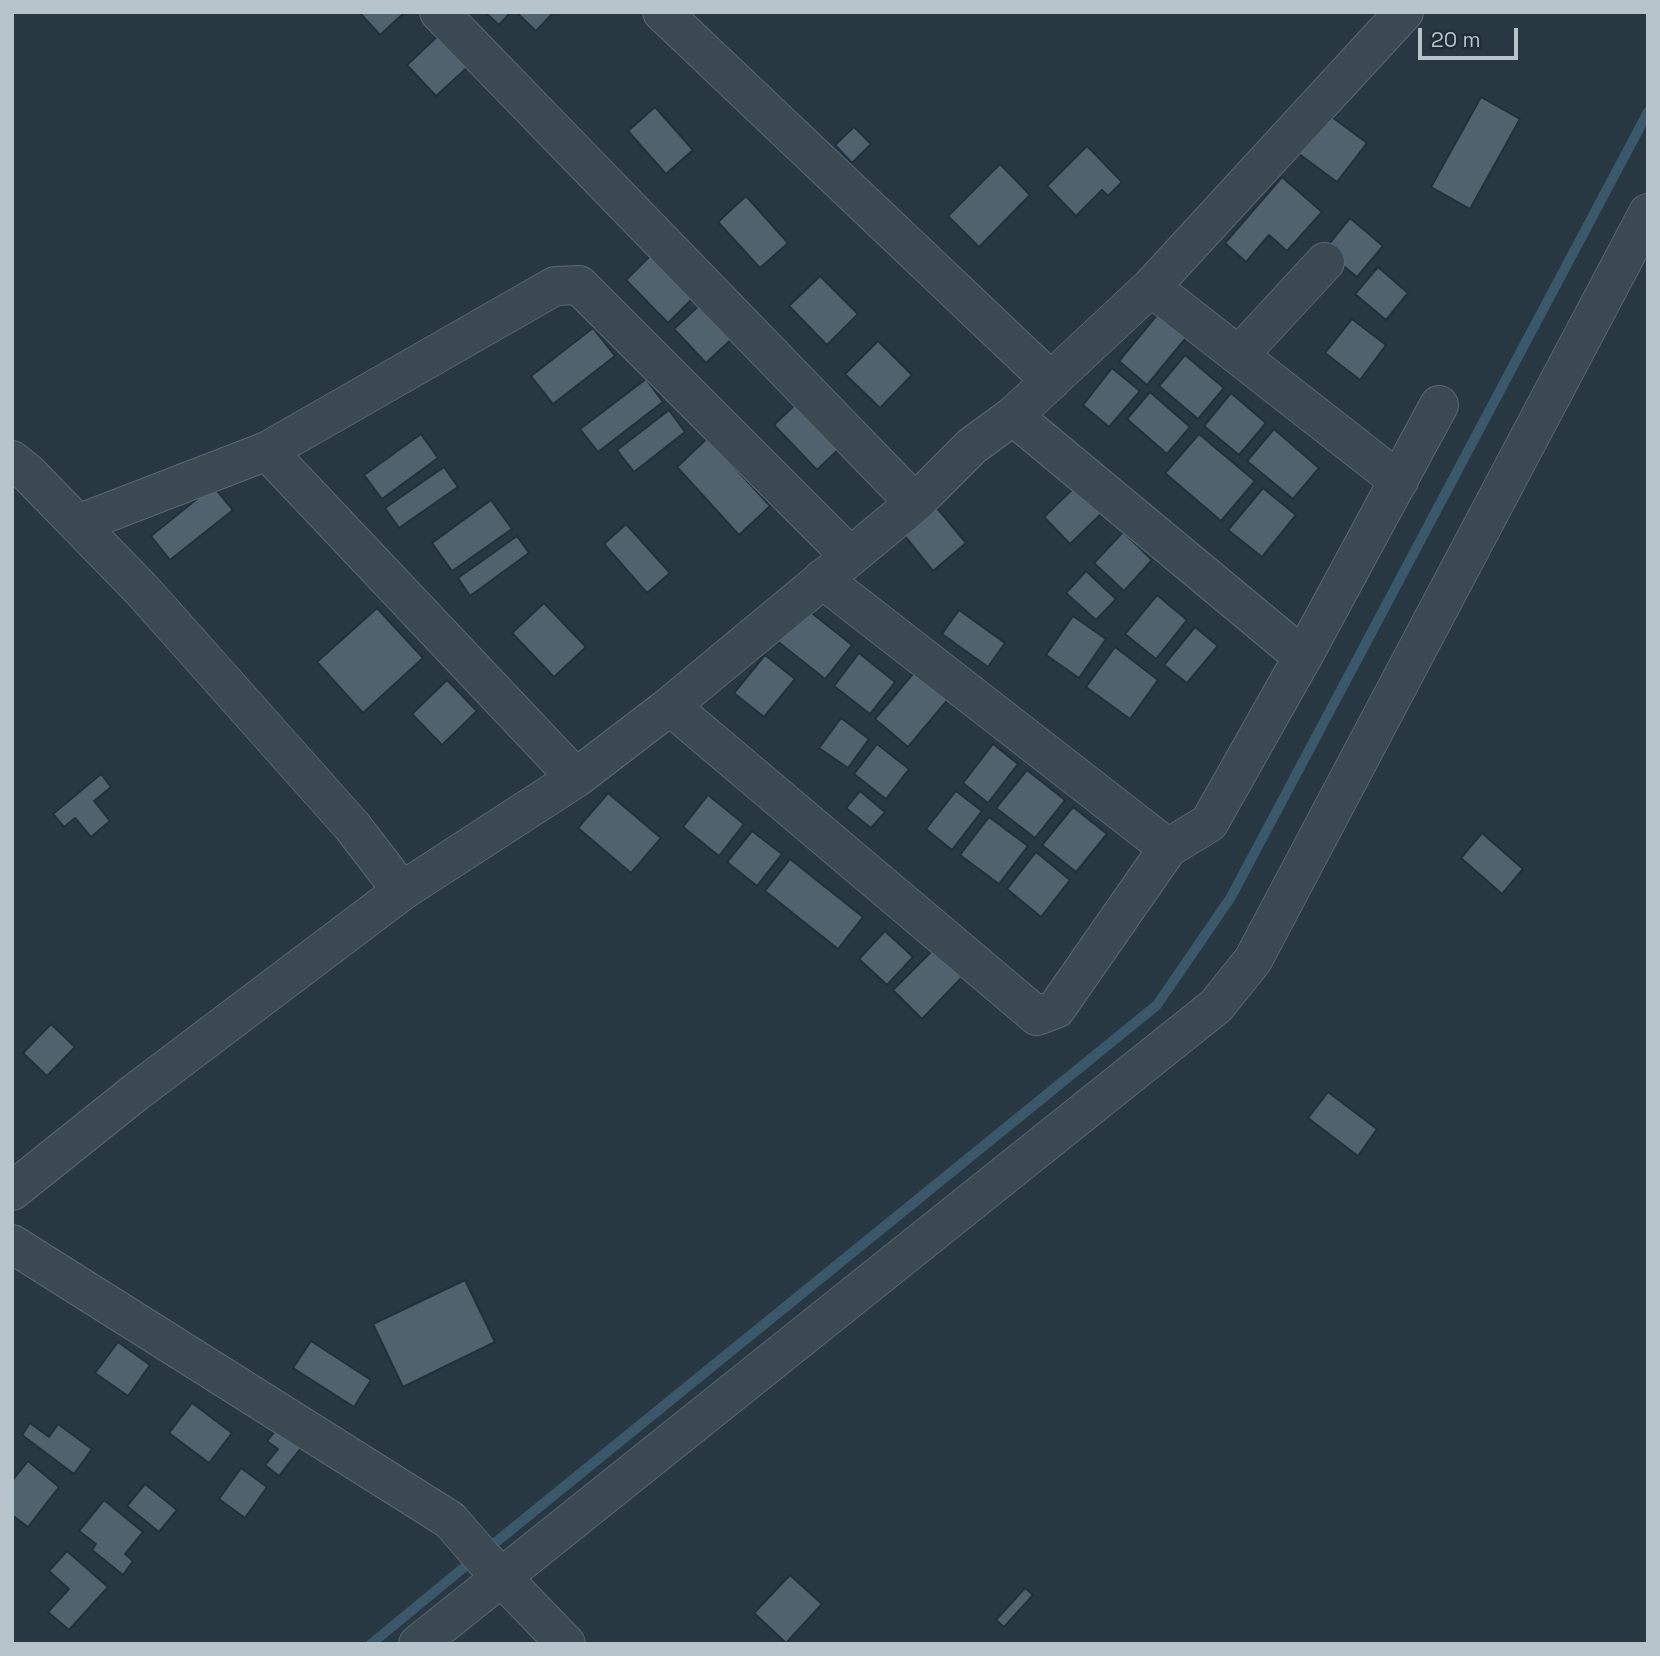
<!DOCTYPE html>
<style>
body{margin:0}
#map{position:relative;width:1660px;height:1656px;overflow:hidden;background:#273843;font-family:"Space Grotesk",sans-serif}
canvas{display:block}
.frame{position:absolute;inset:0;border:14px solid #b8c4cc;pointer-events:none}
.scale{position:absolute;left:1418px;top:28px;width:100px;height:32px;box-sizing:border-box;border:4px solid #b8c4cc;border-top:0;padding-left:9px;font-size:21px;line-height:24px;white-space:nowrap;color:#b8c4cc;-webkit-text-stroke:5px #202e38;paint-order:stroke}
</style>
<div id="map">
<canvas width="1660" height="1656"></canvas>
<div class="frame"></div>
<div class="scale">20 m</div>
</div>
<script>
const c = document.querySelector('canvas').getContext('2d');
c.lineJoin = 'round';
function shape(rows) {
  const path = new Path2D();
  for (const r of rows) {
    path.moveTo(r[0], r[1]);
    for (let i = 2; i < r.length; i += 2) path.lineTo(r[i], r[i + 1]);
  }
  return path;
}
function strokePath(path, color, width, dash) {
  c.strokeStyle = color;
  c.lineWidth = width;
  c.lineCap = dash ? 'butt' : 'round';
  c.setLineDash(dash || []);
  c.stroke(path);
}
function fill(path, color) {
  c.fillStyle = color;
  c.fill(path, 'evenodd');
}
strokePath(shape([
 [485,1551,1157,1005,1231,897,1648,112],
 [371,1644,473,1560]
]), '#3b576a', 10);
const building = shape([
 [359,12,405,12,380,35,359,12],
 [485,12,511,12,499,25,485,12],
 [516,12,552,12,553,13,536,31,516,12],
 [441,33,470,65,436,96,407,65,441,33],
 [1481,97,1520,119,1470,209,1431,187,1481,97],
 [655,107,693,150,666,174,628,131,655,107],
 [1324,111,1367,143,1337,182,1295,151,1324,111],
 [854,127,871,144,852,163,835,145,854,127],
 [1087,146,1122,182,1108,196,1102,190,1076,216,1047,186,1087,146],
 [1000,164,1030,195,979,247,948,216,1000,164],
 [1282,177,1322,212,1287,251,1269,235,1246,262,1225,243,1282,177],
 [746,196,788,243,760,268,718,222,746,196],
 [1350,218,1383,246,1357,277,1324,250,1350,218],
 [657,249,699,292,668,323,626,280,657,249],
 [1378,267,1408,293,1386,320,1355,294,1378,267],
 [820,276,858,314,827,345,789,306,820,276],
 [706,299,738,333,706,363,674,329,706,299],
 [1167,303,1195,327,1147,385,1119,361,1167,303],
 [1352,319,1386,345,1360,380,1325,353,1352,319],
 [593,328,615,356,553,404,531,376,593,328],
 [878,341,912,375,880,408,845,374,878,341],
 [1185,355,1224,388,1198,419,1159,386,1185,355],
 [1112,368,1140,391,1109,427,1083,405,1112,368],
 [646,379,663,402,598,452,580,429,646,379],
 [1150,392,1190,427,1167,454,1127,419,1150,392],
 [1231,393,1266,423,1239,455,1204,426,1231,393],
 [803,397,846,442,817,470,774,425,803,397],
 [669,410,685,432,634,472,617,450,669,410],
 [718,428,723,455,770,506,739,535,677,467,718,428],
 [1274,429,1319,468,1293,499,1247,461,1274,429],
 [421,434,438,458,382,499,364,475,421,434],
 [1199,434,1255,481,1221,521,1165,473,1199,434],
 [444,467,458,487,399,528,385,508,444,467],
 [1081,481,1107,508,1070,544,1044,517,1081,481],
 [213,486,233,510,170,560,151,536,213,486],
 [1263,488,1296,515,1262,557,1228,530,1263,488],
 [491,500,512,529,452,571,432,543,491,500],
 [937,508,966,543,933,571,904,535,937,508],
 [626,524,670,573,647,593,604,544,626,524],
 [1123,532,1152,560,1124,591,1094,563,1123,532],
 [517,536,529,553,470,596,458,578,517,536],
 [1086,571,1116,599,1096,620,1066,593,1086,571],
 [1157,595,1187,620,1156,659,1125,634,1157,595],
 [544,603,586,647,554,677,512,633,544,603],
 [803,606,852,645,825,679,776,640,803,606],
 [377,608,423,658,363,713,317,662,377,608],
 [959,610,1005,643,988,667,942,634,959,610],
 [1073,616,1106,639,1079,678,1046,655,1073,616],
 [1195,627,1218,646,1187,683,1164,665,1195,627],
 [1115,647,1158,680,1130,719,1086,687,1115,647],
 [859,653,895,682,870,714,834,686,859,653],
 [765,655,795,679,764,717,734,693,765,655],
 [917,669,950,697,908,747,875,719,917,669],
 [447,680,477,711,442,745,412,714,447,680],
 [841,718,869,739,848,768,819,748,841,718],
 [877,744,909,769,886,799,854,774,877,744],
 [993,744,1018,764,988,803,963,783,993,744],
 [1027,770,1065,800,1035,838,996,808,1027,770],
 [101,774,111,787,94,801,110,821,91,837,75,818,64,827,53,814,101,774],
 [860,791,885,812,871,828,846,808,860,791],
 [956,791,982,811,952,850,926,829,956,791],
 [608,793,661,838,631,873,578,828,608,793],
 [708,795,744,824,719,856,683,827,708,795],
 [1073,807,1107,834,1076,872,1042,845,1073,807],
 [989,817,1028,846,999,884,960,855,989,817],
 [752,831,782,854,757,886,727,862,752,831],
 [1482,833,1523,869,1502,894,1461,858,1482,833],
 [1036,852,1070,880,1041,917,1007,889,1036,852],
 [790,859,863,917,838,949,765,891,790,859],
 [885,931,913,957,887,985,859,959,885,931],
 [937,946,965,974,922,1019,893,990,937,946],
 [51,1024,75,1047,47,1076,23,1053,51,1024],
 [1328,1092,1377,1129,1358,1156,1308,1118,1328,1092],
 [465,1280,495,1342,403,1387,373,1324,465,1280],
 [311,1341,371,1380,354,1407,293,1368,311,1341],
 [118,1342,150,1365,128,1396,95,1373,118,1342],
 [192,1403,232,1433,209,1463,169,1433,192,1403],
 [30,1423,49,1437,58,1424,92,1449,74,1474,22,1435,30,1423],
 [280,1425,304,1444,279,1476,265,1465,278,1449,267,1441,280,1425],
 [28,1461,59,1487,28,1527,12,1515,12,1481,28,1461],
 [241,1468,267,1487,245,1518,219,1499,241,1468],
 [145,1484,177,1510,159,1532,127,1506,145,1484],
 [104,1500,143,1532,125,1554,133,1561,123,1575,92,1550,96,1544,79,1531,104,1500],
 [67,1551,108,1587,69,1630,48,1612,69,1589,49,1571,67,1551],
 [790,1575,822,1604,786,1643,754,1613,790,1575],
 [1025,1588,1033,1595,1004,1627,996,1620,1025,1588]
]);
fill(building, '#50626e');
strokePath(building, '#22303a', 2);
const minor = shape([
 [439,12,915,503],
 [662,12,1051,381],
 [1151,287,1399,481],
 [1239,355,1325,262],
 [1013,416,1303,657],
 [267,451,576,778],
 [12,460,27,472,142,590,352,826,402,891],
 [78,524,267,451,555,286,579,285,850,556],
 [822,579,1168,848],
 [670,706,1037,1016,1056,1009,1168,848,1209,823,1305,653,1439,405],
 [12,1191,136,1092,402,891,576,778,670,706,915,503,972,446,1013,416,1151,287,1404,12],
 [12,1244,450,1520,483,1558,566,1644],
 [418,1644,1216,1006,1253,960,1648,213]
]);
strokePath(minor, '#596770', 40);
strokePath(minor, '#3b4953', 38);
</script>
